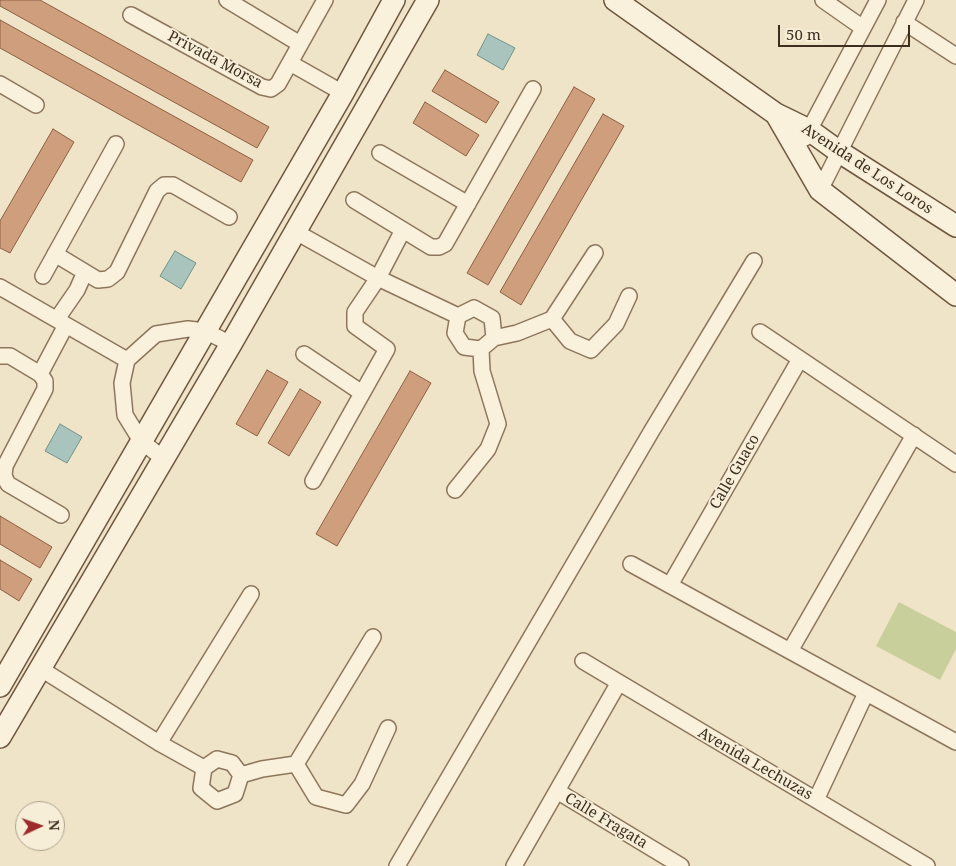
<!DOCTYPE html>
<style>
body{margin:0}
#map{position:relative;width:956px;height:866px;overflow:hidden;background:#f0e4c8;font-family:"Noto Serif",serif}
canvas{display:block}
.north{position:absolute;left:15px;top:801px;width:50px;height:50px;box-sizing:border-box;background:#f7eed8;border:1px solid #ada18e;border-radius:50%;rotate:87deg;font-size:14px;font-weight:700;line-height:20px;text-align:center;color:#3d2e20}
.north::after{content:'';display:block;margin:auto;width:18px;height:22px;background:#9e2a2b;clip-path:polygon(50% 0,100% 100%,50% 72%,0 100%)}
.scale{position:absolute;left:778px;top:25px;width:132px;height:22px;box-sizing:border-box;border:2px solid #3d2e20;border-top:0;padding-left:6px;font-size:15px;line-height:18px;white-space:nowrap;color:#3d2e20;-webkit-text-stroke:4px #f7eed8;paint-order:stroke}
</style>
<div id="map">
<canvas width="956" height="866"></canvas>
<div class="north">N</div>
<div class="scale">50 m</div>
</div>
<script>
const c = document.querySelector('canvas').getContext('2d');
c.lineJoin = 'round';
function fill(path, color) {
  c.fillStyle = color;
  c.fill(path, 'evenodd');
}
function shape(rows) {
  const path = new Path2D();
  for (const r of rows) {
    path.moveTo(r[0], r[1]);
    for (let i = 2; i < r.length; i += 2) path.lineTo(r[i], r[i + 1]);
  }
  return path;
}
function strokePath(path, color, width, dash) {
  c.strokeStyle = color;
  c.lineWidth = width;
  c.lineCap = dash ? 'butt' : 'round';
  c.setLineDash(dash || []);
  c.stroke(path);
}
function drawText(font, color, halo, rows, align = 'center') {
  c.font = font + ' "Noto Serif",serif';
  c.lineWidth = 4;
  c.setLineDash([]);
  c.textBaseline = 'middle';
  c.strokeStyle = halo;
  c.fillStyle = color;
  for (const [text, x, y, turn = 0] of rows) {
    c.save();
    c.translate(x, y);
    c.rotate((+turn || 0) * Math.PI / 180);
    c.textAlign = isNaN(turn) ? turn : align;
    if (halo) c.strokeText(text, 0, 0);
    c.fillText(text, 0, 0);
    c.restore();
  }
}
fill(shape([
 [899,602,956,632,956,649,940,680,876,646]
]), '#c9cf9b');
const water = shape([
 [488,34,515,48,503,70,477,55,488,34],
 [175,251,196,263,181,289,160,276,175,251],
 [60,424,82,437,67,463,45,451,60,424]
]);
fill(water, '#a9c4bc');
strokePath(water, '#6f938a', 1);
const building = shape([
 [0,0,40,0,269,127,257,148,0,6,0,0],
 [0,20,253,160,241,182,0,48,0,20],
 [445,70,499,102,486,123,432,91,445,70],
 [574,87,595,99,488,285,467,273,574,87],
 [425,102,479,135,466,156,413,123,425,102],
 [603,114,624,126,521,305,500,292,603,114],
 [53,129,74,142,10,253,0,248,0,221,53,129],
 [267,370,288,382,257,436,236,424,267,370],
 [410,371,431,383,337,546,316,534,410,371],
 [300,389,321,402,289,456,268,443,300,389],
 [0,516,52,547,40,568,0,544,0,516],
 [0,560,32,579,19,601,0,589,0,560]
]);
fill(building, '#cf9f7d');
strokePath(building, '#8d5f41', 1);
const street = shape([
 [227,0,300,44],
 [823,0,863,28],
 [131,15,262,87,271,89,278,84,325,0],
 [904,22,956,56],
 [290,63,343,93],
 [0,84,36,105],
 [805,138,878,0],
 [380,153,468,204],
 [820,190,916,0],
 [354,200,431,247,439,247,445,244,533,89],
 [296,232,378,278,458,316],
 [55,254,98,280,108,279,117,272,157,191,164,185,173,185,229,217],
 [43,276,116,144],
 [0,287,127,360],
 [474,308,492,318,494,338,481,349,464,347,455,333,458,316,474,308],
 [57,319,77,290,85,272],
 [552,319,570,341,591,350,616,324,629,296],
 [760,332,956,464],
 [494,338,517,333,552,319,595,253],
 [304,354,362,393],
 [0,356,10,356,40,374],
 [164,459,141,441,125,415,122,383,127,360,156,334,188,329,205,331,231,344],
 [313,481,387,349,355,326,355,312,378,278,403,230],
 [455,490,488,449,498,424,482,371,481,349],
 [61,515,8,484,4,476,5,466,45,389,45,381,40,374,66,325],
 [631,564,956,742],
 [670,585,800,359],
 [790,651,914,435],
 [583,661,927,866],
 [41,669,159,743,204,768],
 [159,743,251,594],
 [217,759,232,763,241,775,235,794,217,801,201,788,204,768,217,759],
 [296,764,316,797,346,805,362,784,388,728],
 [241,775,262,769,296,764,373,637],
 [557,791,681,866],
 [816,800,866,693],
 [397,866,651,432,754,261],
 [514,866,618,684]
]);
const secondary = shape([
 [615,0,776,114,809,130,838,151,956,226],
 [776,114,820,190,956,295],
 [0,686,343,93,394,0],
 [0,737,231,344,428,0]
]);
strokePath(street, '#8d765c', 18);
strokePath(secondary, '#6f573f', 24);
strokePath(street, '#faf1dc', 15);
strokePath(secondary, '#faf1dc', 21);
drawText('15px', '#3d2e20', '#f7eed8', [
 ["Privada Morsa",215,60,28],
 ["Avenida de Los Loros",867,169,33],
 ["Calle Guaco",735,472,-60],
 ["Avenida Lechuzas",755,764,30],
 ["Calle Fragata",606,821,31]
]);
</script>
